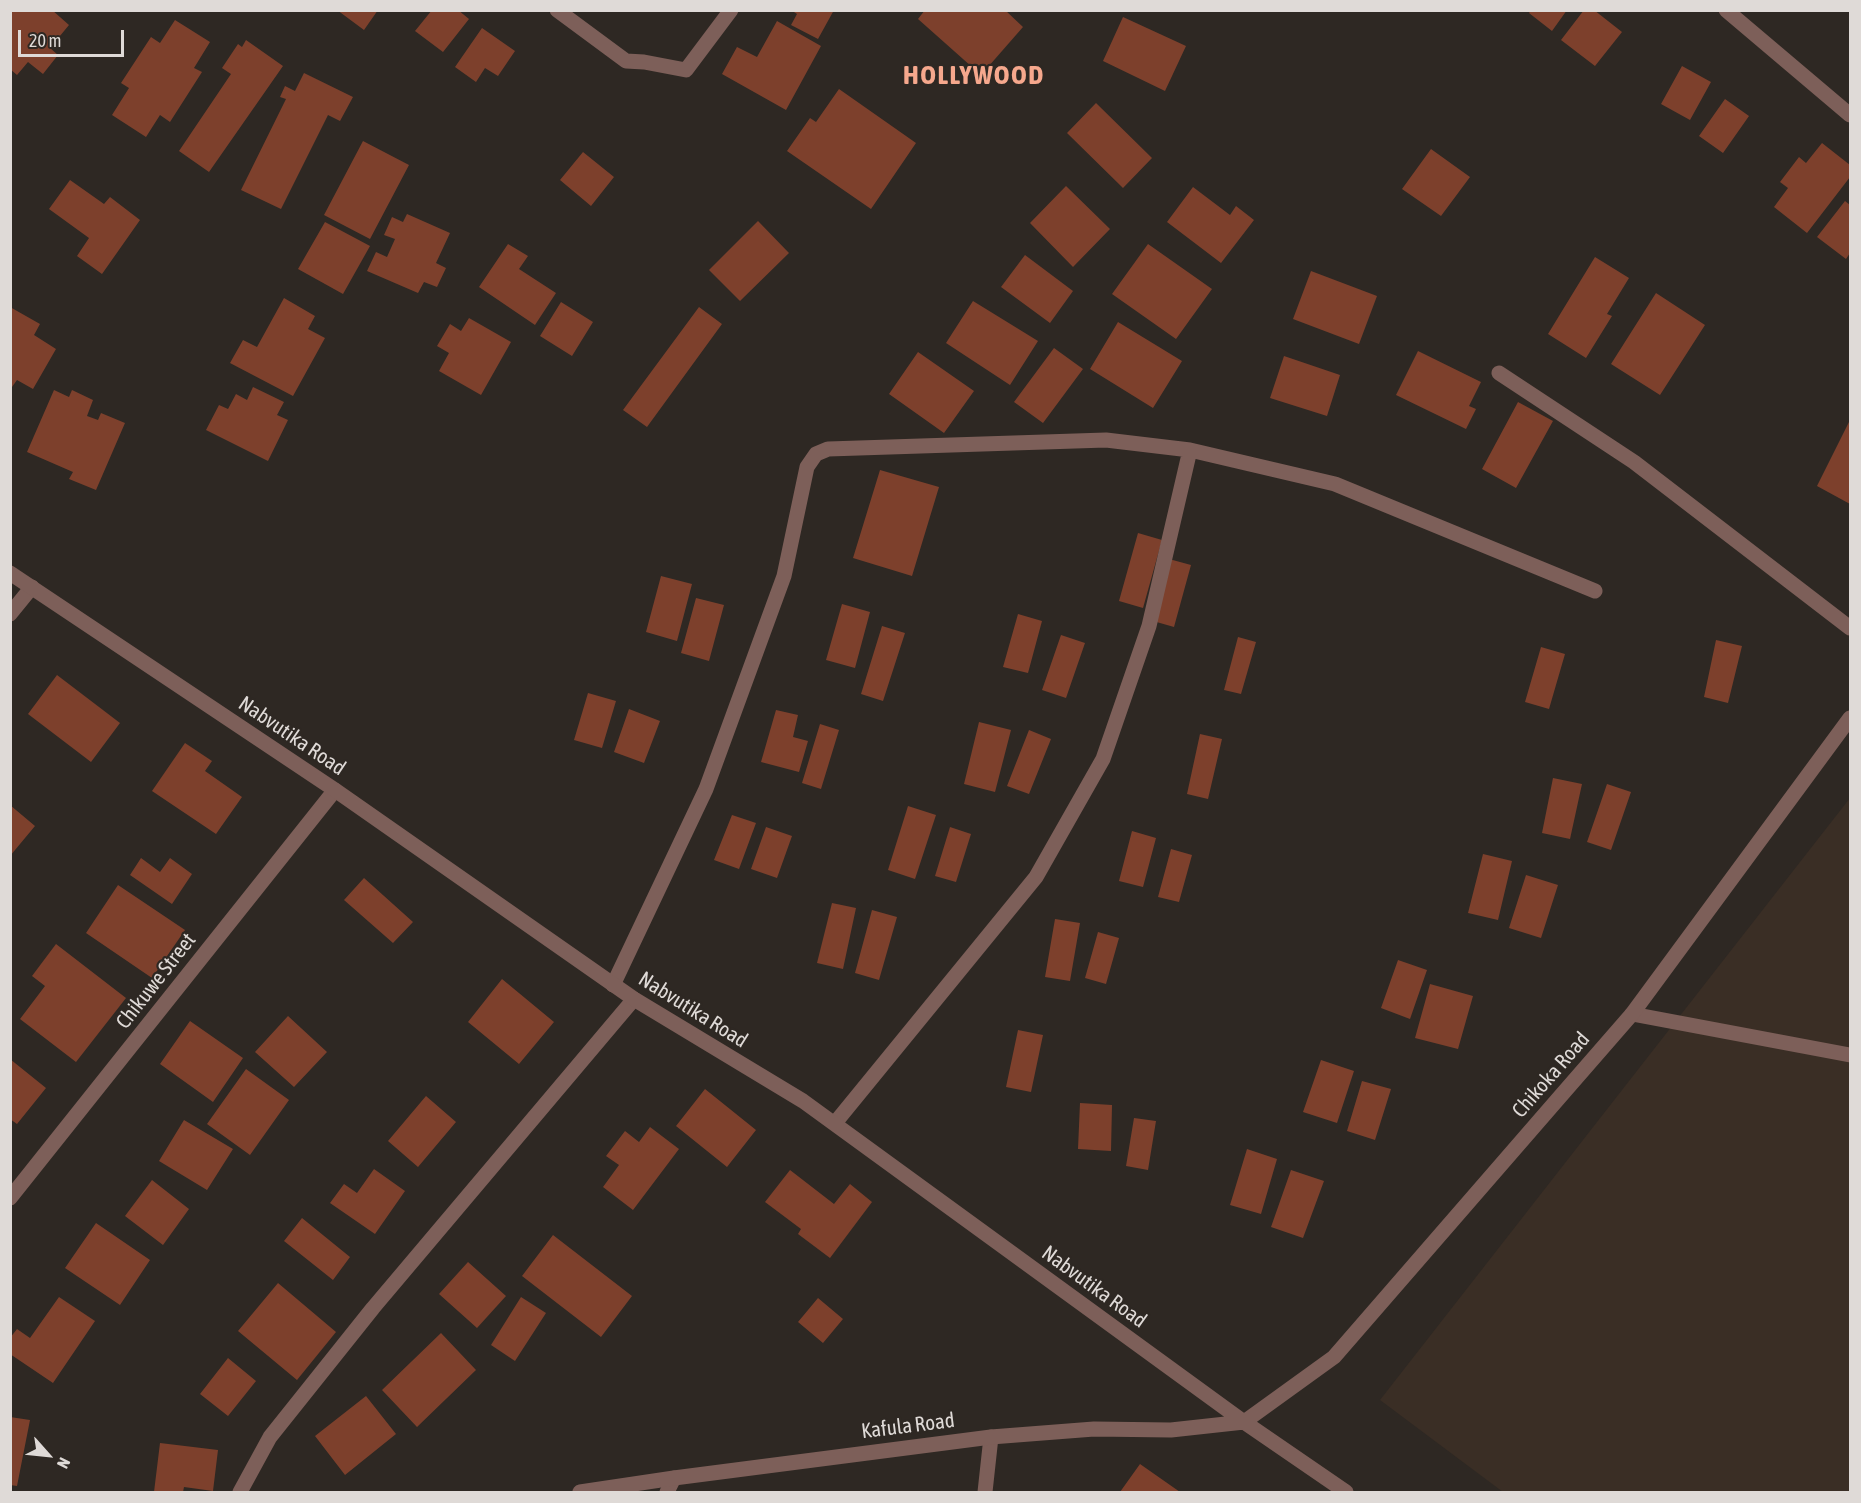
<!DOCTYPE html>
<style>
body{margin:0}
#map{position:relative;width:1861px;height:1503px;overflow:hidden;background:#2e2823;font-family:"Asap Condensed",sans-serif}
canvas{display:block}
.frame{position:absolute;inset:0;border:12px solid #dfdad7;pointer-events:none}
.north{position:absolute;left:18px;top:1425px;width:60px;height:60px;-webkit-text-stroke:4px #2e2823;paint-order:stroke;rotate:117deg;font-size:16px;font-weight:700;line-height:24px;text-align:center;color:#dfdad7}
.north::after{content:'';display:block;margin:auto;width:21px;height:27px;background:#dfdad7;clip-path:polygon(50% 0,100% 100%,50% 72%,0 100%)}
.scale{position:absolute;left:18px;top:30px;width:106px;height:27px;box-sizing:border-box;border:3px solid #dfdad7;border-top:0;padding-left:8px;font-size:18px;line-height:21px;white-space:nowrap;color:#dfdad7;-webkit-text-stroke:4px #2e2823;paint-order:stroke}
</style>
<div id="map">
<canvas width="1861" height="1503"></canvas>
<div class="frame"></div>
<div class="north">N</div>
<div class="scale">20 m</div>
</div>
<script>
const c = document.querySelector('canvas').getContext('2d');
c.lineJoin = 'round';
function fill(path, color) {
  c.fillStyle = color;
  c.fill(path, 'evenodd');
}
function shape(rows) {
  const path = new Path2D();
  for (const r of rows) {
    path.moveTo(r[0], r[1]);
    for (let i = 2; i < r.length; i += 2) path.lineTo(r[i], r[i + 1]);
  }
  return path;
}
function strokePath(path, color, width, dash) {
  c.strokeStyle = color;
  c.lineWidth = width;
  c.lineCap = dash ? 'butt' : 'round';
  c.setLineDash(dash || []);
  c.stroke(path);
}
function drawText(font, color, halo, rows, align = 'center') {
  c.font = font + ' "Asap Condensed",sans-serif';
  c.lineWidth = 4.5;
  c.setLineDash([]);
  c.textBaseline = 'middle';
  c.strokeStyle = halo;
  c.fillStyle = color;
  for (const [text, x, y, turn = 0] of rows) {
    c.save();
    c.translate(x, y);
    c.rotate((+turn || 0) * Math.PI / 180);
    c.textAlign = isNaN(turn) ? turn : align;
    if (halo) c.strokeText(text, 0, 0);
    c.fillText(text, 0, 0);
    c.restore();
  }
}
fill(shape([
 [1850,798,1850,1492,1503,1492,1380,1400]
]), '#3a2e25');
fill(shape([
 [10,10,52,10,69,25,50,48,58,55,43,74,28,62,17,75,10,69],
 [337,10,378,10,364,30],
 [432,10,458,10,469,19,443,52,415,31],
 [791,10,834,10,818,39,791,25,797,14],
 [925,10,1005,10,1023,27,981,75,918,19],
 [1531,10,1567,10,1552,31,1529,13],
 [1584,10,1594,10,1622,32,1595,66,1561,40],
 [1123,17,1186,46,1165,91,1103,61],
 [175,20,210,42,194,68,202,72,170,122,160,115,146,137,112,115,129,88,121,83,151,37,160,43],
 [777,21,821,46,786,110,722,74,737,47,757,57],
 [482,28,515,51,498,76,485,68,476,82,455,67],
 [246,40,283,66,209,172,179,151,231,74,222,68,238,44,242,47],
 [1682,66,1711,82,1690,120,1661,104],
 [304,73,353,97,340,121,328,115,281,209,241,190,286,99,280,97,285,86,295,91],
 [839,89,916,143,871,209,787,151,810,118,816,122],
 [1725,99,1749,116,1723,153,1699,136],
 [1096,103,1152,158,1123,188,1067,133],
 [363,141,409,165,370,239,324,215],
 [1822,143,1850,165,1850,177,1807,233,1774,207,1788,188,1780,182,1799,157,1806,163],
 [1431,149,1470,177,1441,216,1402,189],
 [583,152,614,177,591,206,560,180],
 [70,180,104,204,110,197,140,220,102,274,77,256,89,238,49,209],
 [1066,186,1110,229,1073,267,1030,223],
 [1193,187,1230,215,1236,206,1254,220,1221,263,1167,222],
 [1845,201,1850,205,1850,253,1846,259,1817,237],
 [407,214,450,233,436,263,446,268,437,287,424,282,418,293,367,271,376,252,387,257,395,239,384,235,392,217,403,222],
 [758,221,789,253,740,301,709,270],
 [325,222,370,246,343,294,298,269],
 [508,244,528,256,519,269,556,293,535,325,479,287],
 [1148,244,1212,289,1176,339,1112,294],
 [1025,255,1073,291,1050,323,1001,287],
 [1595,257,1629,278,1607,314,1612,316,1586,358,1548,334],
 [1311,271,1377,296,1359,344,1293,319],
 [1656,293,1705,325,1660,395,1611,364],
 [284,298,315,316,308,329,325,338,293,396,230,363,243,340,257,347],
 [973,301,1038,341,1010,385,946,343],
 [561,302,593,322,572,356,540,336],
 [10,307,40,324,34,335,56,349,33,389,17,380,12,387,10,386],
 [699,307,722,324,647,427,623,410],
 [469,318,511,342,481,395,439,371,449,353,437,346,450,324,461,331],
 [1118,322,1182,361,1153,408,1090,369],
 [1054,348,1083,369,1043,423,1014,402],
 [1418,351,1481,382,1469,406,1476,409,1466,429,1396,395],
 [918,352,974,391,944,433,889,394],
 [1284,356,1340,375,1327,416,1270,398],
 [253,387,284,402,277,415,288,420,268,461,206,430,219,405,228,409,236,394,247,400],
 [54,390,69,397,72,390,93,400,87,416,98,420,101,413,125,423,96,490,69,479,73,472,27,452],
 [1518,402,1553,421,1516,488,1482,469],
 [1850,420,1850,504,1817,486],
 [880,470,939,487,912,576,853,558],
 [1138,533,1162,540,1143,608,1119,601],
 [1169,559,1191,565,1174,627,1153,621],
 [661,576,692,584,677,641,646,632],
 [696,598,724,605,709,661,681,653],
 [842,604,870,612,855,668,826,660],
 [1018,614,1042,621,1028,673,1003,667],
 [882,626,905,633,883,701,861,694],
 [1061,635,1085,643,1066,698,1042,690],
 [1238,637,1256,642,1241,694,1224,690],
 [1716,640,1742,646,1728,703,1704,697],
 [1541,647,1565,654,1549,709,1525,702],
 [57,675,120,723,91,762,28,714],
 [588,693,616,701,602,748,574,740],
 [629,709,660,721,644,763,614,752],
 [776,710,798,715,793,737,808,741,799,772,761,762],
 [979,722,1011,730,995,792,964,784],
 [820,724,839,730,821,789,802,783],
 [1029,730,1051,739,1029,794,1007,786],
 [1200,734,1222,739,1208,799,1187,794],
 [185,743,212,761,205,771,242,797,216,834,152,791],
 [1553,778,1582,784,1570,839,1542,833],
 [1607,784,1631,792,1611,850,1587,842],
 [10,805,35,826,10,856],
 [908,806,936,815,915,879,888,870],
 [732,815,756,823,739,869,714,860],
 [766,827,792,836,777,878,751,869],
 [950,827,971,834,956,882,935,876],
 [1132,831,1156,838,1143,887,1119,881],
 [1171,849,1192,855,1179,902,1158,897],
 [1483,854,1512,861,1498,920,1468,913],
 [141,858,160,872,170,858,192,874,172,904,130,875],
 [1526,875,1558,885,1541,938,1509,928],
 [364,878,413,922,393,943,344,900],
 [118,885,185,930,152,978,86,933],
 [832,903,856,908,843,969,817,963],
 [872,910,897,917,879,980,855,973],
 [1055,919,1080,923,1070,981,1045,977],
 [1098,932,1119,938,1106,984,1085,978],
 [56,944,126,998,76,1062,20,1019,45,986,32,976],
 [1398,960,1427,970,1410,1019,1381,1008],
 [502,979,554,1022,519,1064,468,1022],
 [1430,984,1473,996,1458,1049,1415,1038],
 [288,1016,327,1052,294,1087,255,1052],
 [190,1021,243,1058,213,1102,160,1064],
 [1018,1030,1043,1035,1031,1092,1006,1087],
 [10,1059,46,1088,17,1124,10,1119],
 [1321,1060,1354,1071,1337,1123,1303,1112],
 [246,1069,289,1100,250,1155,207,1124],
 [1362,1081,1391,1089,1375,1140,1347,1131],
 [705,1089,756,1130,727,1167,676,1126],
 [426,1096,456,1122,418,1167,388,1141],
 [1080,1103,1112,1105,1111,1151,1078,1149],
 [1134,1118,1156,1121,1148,1170,1126,1166],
 [184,1120,233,1149,207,1190,159,1161],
 [650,1127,679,1149,633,1210,603,1187,619,1165,606,1156,625,1131,639,1142],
 [1247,1149,1277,1159,1261,1214,1230,1205],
 [374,1169,405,1191,375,1234,330,1203,344,1184,357,1193],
 [790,1170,834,1204,850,1184,872,1202,830,1258,798,1234,801,1229,765,1202],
 [1291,1170,1324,1181,1303,1238,1271,1227],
 [152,1180,189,1209,163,1245,125,1216],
 [302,1218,350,1257,333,1280,284,1241],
 [96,1223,150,1260,120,1305,65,1268],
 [553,1235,632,1296,601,1337,522,1276],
 [468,1262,506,1296,477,1328,439,1294],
 [278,1283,336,1332,297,1380,238,1331],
 [59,1297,95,1321,53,1383,10,1354,10,1338,17,1329,30,1338],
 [521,1297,546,1313,515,1361,491,1345],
 [818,1298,843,1319,823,1343,798,1322],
 [441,1333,476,1370,417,1427,382,1390],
 [228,1358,256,1381,228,1416,200,1394],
 [366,1396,396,1434,345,1475,315,1436],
 [10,1417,30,1420,17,1486,10,1485],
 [160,1443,218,1450,213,1491,184,1487,183,1492,154,1492],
 [1140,1464,1180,1492,1120,1492]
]), '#7d402c');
strokePath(shape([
 [1632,1014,1850,1055]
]), '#7d5f59', 15);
strokePath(shape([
 [557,10,626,61,644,62,686,70,731,10],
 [1726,10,1850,115],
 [1499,373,1634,462,1850,628],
 [10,614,32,587],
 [613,985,706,789,784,576,807,467,816,454,828,449,1106,440,1190,450,1335,484,1595,591],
 [835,1123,1036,877,1103,759,1149,626,1190,450],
 [10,1198,335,790],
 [240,1492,270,1437,373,1308,634,999],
 [667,1492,674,1478],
 [985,1492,991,1437]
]), '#7d5f59', 15);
strokePath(shape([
 [10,573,335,790,634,999,803,1101,1244,1422,1346,1492],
 [580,1492,674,1478,991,1437,1094,1429,1171,1430,1244,1422,1334,1357,1558,1099,1632,1014,1850,718]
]), '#7d5f59', 15);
drawText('21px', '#dfdad7', '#2e2823', [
 ["Nabvutika Road",292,736,34],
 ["Chikuwe Street",156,981,-52],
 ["Nabvutika Road",693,1010,32],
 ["Chikoka Road",1551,1075,-49],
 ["Nabvutika Road",1094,1287,36],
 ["Kafula Road",908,1426,-7]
]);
c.letterSpacing = '1.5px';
drawText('bold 27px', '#f6a88d', '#2e2823', [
 ["HOLLYWOOD",974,75]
]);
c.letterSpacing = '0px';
</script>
